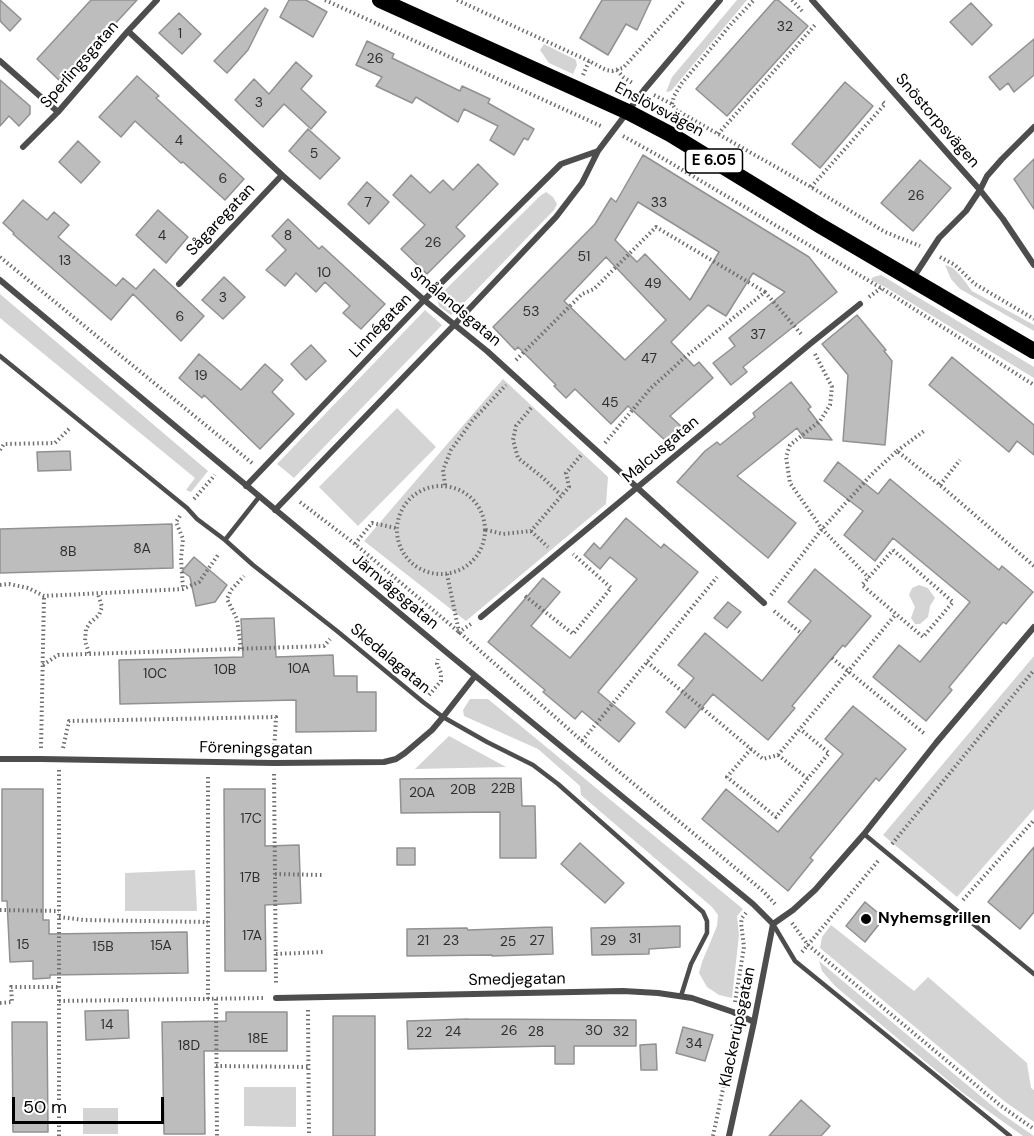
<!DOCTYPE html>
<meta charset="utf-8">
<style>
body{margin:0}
#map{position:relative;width:1034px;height:1136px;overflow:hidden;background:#fff;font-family:"DM Sans",sans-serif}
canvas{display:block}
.scale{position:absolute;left:12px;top:1097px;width:152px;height:27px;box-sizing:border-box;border:3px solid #000;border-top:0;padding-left:8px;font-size:18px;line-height:21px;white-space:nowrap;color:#000;-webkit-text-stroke:4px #fff;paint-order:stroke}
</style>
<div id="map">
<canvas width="1034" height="1136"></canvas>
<div class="scale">50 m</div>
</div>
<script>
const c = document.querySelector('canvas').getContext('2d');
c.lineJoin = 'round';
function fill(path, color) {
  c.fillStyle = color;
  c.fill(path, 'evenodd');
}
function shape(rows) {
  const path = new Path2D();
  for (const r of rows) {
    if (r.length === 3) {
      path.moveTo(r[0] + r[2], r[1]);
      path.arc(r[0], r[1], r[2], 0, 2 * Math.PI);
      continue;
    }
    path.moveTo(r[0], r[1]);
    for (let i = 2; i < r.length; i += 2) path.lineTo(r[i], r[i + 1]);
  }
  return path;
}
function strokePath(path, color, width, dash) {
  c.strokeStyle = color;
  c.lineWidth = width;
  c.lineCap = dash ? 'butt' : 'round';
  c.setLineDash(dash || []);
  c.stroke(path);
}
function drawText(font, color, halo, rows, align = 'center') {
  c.font = font + ' "DM Sans",sans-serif';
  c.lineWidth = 4.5;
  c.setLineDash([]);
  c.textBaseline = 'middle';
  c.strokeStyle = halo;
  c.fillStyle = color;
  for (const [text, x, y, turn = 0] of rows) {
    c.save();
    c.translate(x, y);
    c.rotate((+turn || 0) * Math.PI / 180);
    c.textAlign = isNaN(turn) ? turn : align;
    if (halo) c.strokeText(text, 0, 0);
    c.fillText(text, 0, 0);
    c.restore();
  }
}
fill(shape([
 [737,0,747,0,671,91,666,92,672,77],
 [544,44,576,60,577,65,573,74,549,63,540,50],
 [546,192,553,197,557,204,554,210,456,311,451,315,448,313,439,306,437,298,540,196],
 [945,265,953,268,960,275,972,291,1034,325,1034,331,960,289,951,279],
 [881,275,1034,367,1034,378,887,288,871,280,873,277],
 [0,294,208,471,191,492,186,490,195,478,0,318],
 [425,310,442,325,294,478,277,464],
 [503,379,608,477,606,504,466,621,364,541],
 [397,408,436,447,358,526,319,487],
 [919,585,928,588,935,598,930,606,928,617,920,624,915,624,911,618,915,607,909,595,912,588],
 [1034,656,1034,809,957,897,883,835],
 [470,699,488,699,743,909,737,916,739,935,732,998,719,995,707,987,699,973,702,962,717,926,718,915,712,907,581,795,580,786,538,749,464,716,463,710],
 [449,736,506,767,415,769],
 [195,870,197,911,125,911,125,873],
 [831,925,914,991,928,977,1027,1063,1031,1088,1034,1090,1034,1122,1004,1101,820,948,822,937],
 [819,961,1002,1114,1034,1136,1023,1136,963,1093,835,986,822,971],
 [244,1087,296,1087,296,1127,244,1126],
 [83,1108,118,1108,118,1134,83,1134]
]), '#d4d4d4');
const building = shape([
 [0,0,21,19,10,31,1,22,0,19,0,0],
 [91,0,137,0,61,82,37,59,91,0],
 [289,0,306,0,327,12,313,37,280,17,289,0],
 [602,0,651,0,637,30,626,24,608,55,580,38,602,0],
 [775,0,778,0,808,26,727,116,696,89,775,0],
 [971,3,992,25,972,45,950,22,971,3],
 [265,8,268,10,248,50,227,73,214,61,265,8],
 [179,13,201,34,182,54,159,33,179,13],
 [1034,39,1034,75,1014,92,1008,83,1000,90,989,77,1034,39],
 [367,41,394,54,392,58,460,91,462,86,490,99,488,103,534,129,528,140,524,138,514,155,490,140,498,126,464,109,458,122,416,97,412,103,376,86,382,77,356,65,367,41],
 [296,62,312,76,301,89,326,112,311,129,284,104,263,127,235,100,254,79,269,94,296,62],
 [137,76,159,96,156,98,244,179,225,200,183,162,181,163,135,121,121,137,99,117,137,76],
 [0,80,30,106,30,114,19,126,9,116,0,126,0,80],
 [845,82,873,106,820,168,792,144,845,82],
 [308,129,340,158,320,179,289,151,308,129],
 [78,141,100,162,81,183,59,162,78,141],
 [643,155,809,257,837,292,743,367,747,372,731,385,713,363,735,346,729,338,785,292,753,273,726,316,708,305,671,342,694,366,699,362,713,378,670,416,682,427,668,443,628,406,611,424,575,389,566,398,554,386,556,385,518,347,515,350,493,327,595,224,611,198,616,202,643,155],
 [638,202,719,252,690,300,645,254,637,262,615,240,638,202],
 [606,257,666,320,625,360,564,301,606,257],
 [1034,159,1034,209,1014,179,1034,159],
 [920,160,951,188,913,231,881,203,920,160],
 [478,164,498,184,456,227,465,236,427,274,401,249,425,225,393,195,411,175,430,193,443,180,453,190,478,164],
 [367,182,389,202,369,224,348,204,367,182],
 [23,200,47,220,54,212,69,225,58,237,116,286,123,278,136,289,154,269,204,316,181,341,133,294,111,320,13,234,14,233,3,223,23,200],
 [158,210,188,237,166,263,136,235,158,210],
 [288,219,319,249,322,246,385,304,361,329,343,313,350,306,325,282,316,292,296,273,285,286,266,270,286,250,272,236,288,219],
 [224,277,245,297,223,319,202,300,224,277],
 [857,315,886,350,884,351,892,361,885,445,843,441,848,375,822,344,857,315],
 [311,345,326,361,306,380,291,364,311,345],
 [199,354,241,390,265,364,283,380,272,392,294,414,260,449,204,395,202,398,179,378,199,354],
 [952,357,1034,425,1034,455,1017,441,1009,452,929,385,952,357],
 [791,382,811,407,808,409,832,440,804,438,797,428,737,476,796,523,768,558,677,482,705,451,717,442,720,445,755,417,753,413,791,382],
 [70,451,71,470,38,471,37,452,70,451],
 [838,462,878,494,890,479,999,570,1002,566,1033,592,1006,624,1003,622,949,687,952,690,926,721,873,677,899,645,920,662,970,602,893,538,875,561,844,535,863,511,824,481,838,462],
 [626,518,661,548,664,544,698,572,598,692,635,723,619,742,582,711,575,719,543,692,545,690,488,642,543,578,560,592,531,626,570,658,637,579,610,557,600,569,584,555,594,543,600,549,626,518],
 [172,524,173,568,0,573,0,529,172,524],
 [194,557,227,585,215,602,196,606,190,577,182,571,194,557],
 [815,569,871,616,845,647,843,645,792,706,795,708,768,740,713,694,685,728,666,712,694,678,678,665,705,633,762,681,811,621,788,602,815,569],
 [728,602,741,612,727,628,714,618,728,602],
 [274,618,276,657,333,655,334,676,357,676,357,692,376,692,376,731,296,732,296,700,120,704,119,660,243,657,241,619,274,618],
 [853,706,906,749,879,781,876,778,810,858,813,860,788,891,702,819,726,789,778,832,843,754,825,739,853,706],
 [521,778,522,806,535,806,536,858,500,858,500,812,401,813,400,779,521,778],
 [2,789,43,789,43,920,49,920,49,934,187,932,188,973,50,975,50,978,33,979,33,961,10,962,7,901,2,901,2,789],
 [224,789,265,789,265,846,299,845,301,903,265,905,266,971,225,971,224,789],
 [580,843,624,883,605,903,561,864,580,843],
 [1034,847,1034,912,1020,929,988,902,1034,847],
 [397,848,415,848,415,865,397,865,397,848],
 [865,902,884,918,865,942,846,926,865,902],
 [680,926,680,947,649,949,649,954,592,955,591,928,680,926],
 [552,927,553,954,492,956,492,955,407,956,407,929,467,928,468,930,552,927],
 [128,1010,129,1038,86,1040,85,1011,128,1010],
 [226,1012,287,1012,287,1051,204,1051,205,1134,164,1134,162,1022,226,1021,226,1012],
 [333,1016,375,1016,375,1136,333,1136,333,1016],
 [468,1019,636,1020,636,1046,574,1046,574,1064,555,1064,555,1046,408,1049,407,1021,468,1019],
 [12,1022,47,1022,48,1132,13,1132,12,1022],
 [683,1027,713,1035,705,1061,676,1053,683,1027],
 [656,1044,657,1070,641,1070,640,1045,656,1044],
 [801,1100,830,1126,821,1136,769,1136,801,1100]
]);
fill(building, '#bdbdbd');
strokePath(building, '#919191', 1.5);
strokePath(shape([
 [325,0,603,127],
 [457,0,589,61],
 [792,0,802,11],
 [617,70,623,77,634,84],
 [583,75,589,61,606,70,612,71,623,68,685,0],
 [654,95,672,104,676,110,811,187,885,232,920,246],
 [672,104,674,96,682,83,733,22,754,0],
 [718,134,815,25],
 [623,136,659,156,881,288,1034,385],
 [811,187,885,104,883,102],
 [0,257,252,463],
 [940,257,955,265,975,284,1034,319],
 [869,297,881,288],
 [815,354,832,387,830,405,820,421,790,445,786,457,790,483,822,529,869,578],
 [516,360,582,294,594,289,656,227,765,292],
 [531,408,516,426,513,440,518,458,542,477,561,495],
 [605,443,650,389,684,358,765,292,802,335],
 [0,450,4,444,55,443,71,427],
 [897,451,924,431],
 [445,485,443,470,451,450,472,421,506,385],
 [940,485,960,460],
 [441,530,44],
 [194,499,215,475],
 [300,502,355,544,459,632,582,741,763,891,777,906],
 [180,516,176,522,183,539,181,558,183,589],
 [486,530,503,534,531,531,569,487,566,473,582,454],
 [531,531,548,547],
 [355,544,372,523,396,528],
 [893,550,953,602,923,637,862,585,893,550],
 [447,574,459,632,471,624],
 [0,585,9,584,28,588,44,596,183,589,199,582,218,555],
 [771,595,822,529,871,475,897,451,940,485,1034,566],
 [525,596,573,634,611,588,573,554],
 [774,611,801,633],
 [241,649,237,619,227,599,231,590,244,576],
 [89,653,85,641,86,629,90,623,99,615,102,607,98,594],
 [832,658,926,735],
 [647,662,763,759,778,755,896,614],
 [43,665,58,655,324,646,330,639],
 [429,695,441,681,441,673,437,664,438,659],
 [582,741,717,577],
 [41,748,44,596],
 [63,748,69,721,276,717,274,751],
 [751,749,727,777,776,817,829,753,800,729],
 [778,755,808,779],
 [274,774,276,985],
 [892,844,1034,670],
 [275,874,322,875],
 [963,900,1034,820],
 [0,910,59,911],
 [59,917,84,920,208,922],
 [792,923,808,945,1001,1106,1034,1129],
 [802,952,878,861],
 [276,954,323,952],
 [208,999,208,774],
 [216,999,217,1136],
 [59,1001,265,998],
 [735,1002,744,947,741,923,742,918,746,913],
 [0,1003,12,1002,11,987,59,987],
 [308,1010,309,1136],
 [216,1066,309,1067],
 [59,1136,59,770],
 [713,1136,734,1037,732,1024]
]), '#6f6f6f', 4, [1.5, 3]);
strokePath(shape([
 [0,356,187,508,197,519,225,540,253,565,337,631,423,702,443,717,487,742,533,765,558,784,703,912,707,921,707,933,691,964,681,996],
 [225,540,259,497],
 [864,834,1034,974],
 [773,924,795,961,1010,1136]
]), '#4d4d4d', 4.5);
strokePath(shape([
 [812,0,980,190,1003,219,1034,265],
 [128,31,282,175,424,300,487,351,764,603],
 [0,61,58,112],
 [23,147,58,112,128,31,157,0],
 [913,278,939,238,966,211,980,190,987,176,1002,159,1034,127],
 [0,280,445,651,753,904,773,924],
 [179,284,282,175],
 [246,486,424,300,561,164,598,151],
 [275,510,454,325,556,217,582,183,598,151,604,143,644,90,720,0],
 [481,617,810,344,860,304],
 [0,759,41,759,274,763,384,762,396,759,405,753,432,730,443,717,475,676],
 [773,924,793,910,815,890,864,834,936,743,1034,627],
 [276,998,623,991,658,993,692,998,733,1012,754,1022],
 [729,1136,754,1022,773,924]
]), '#4d4d4d', 6);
strokePath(shape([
 [380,0,628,112,670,134,819,225,1034,351]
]), '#000', 16);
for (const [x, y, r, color] of [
 [866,919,6,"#000"]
]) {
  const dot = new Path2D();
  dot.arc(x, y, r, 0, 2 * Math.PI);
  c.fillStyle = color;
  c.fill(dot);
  strokePath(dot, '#fff', 2);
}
drawText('14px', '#2f2f2f', null, [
 ["32",785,27],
 ["1",180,34],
 ["26",375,59],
 ["3",259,103],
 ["4",179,141],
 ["5",314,154],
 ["6",223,179],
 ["26",916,196],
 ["7",368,203],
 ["33",659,203],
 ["4",162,236],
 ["8",288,236],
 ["26",433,243],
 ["51",584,257],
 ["13",65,261],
 ["10",324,273],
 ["49",653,284],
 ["3",223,298],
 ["53",531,312],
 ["6",180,317],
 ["37",758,335],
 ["47",649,359],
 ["19",201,376],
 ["45",610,403],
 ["8A",142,549],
 ["8B",68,552],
 ["10A",299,669],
 ["10B",225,670],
 ["10C",155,674],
 ["22B",503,789],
 ["20B",463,790],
 ["20A",422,793],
 ["17C",251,819],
 ["17B",250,878],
 ["17A",252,936],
 ["31",635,939],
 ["21",423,941],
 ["23",451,941],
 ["27",537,941],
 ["29",608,941],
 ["25",508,942],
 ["15",23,945],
 ["15A",161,946],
 ["15B",103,947],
 ["14",107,1025],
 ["26",509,1031],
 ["30",594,1031],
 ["24",453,1032],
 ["28",536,1032],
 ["32",621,1032],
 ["22",424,1033],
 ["18E",258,1039],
 ["34",694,1044],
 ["18D",189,1046]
]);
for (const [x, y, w] of [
 [714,161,57]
]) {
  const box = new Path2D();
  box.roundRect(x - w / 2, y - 12, w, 24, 4.5);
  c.fillStyle = '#fff';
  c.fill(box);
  strokePath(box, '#000', 1.5);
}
drawText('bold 15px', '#000', null, [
 ["E 6.05",714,161]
]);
drawText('16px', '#000', '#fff', [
 ["Sperlingsgatan",80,65,-49],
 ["Enslövsvägen",659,110,28],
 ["Snöstorpsvägen",937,121,49],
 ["Sågaregatan",221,220,-47],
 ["Smålandsgatan",455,307,40],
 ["Linnégatan",381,326,-46],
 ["Malcusgatan",661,450,-40],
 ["Järnvägsgatan",395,592,40],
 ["Skedalagatan",390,659,40],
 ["Föreningsgatan",256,749,1],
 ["Smedjegatan",517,980,-1],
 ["Klackerupsgatan",738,1027,-78]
]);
drawText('bold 16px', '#000', '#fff', [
 ["Nyhemsgrillen",878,919]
], 'left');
</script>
